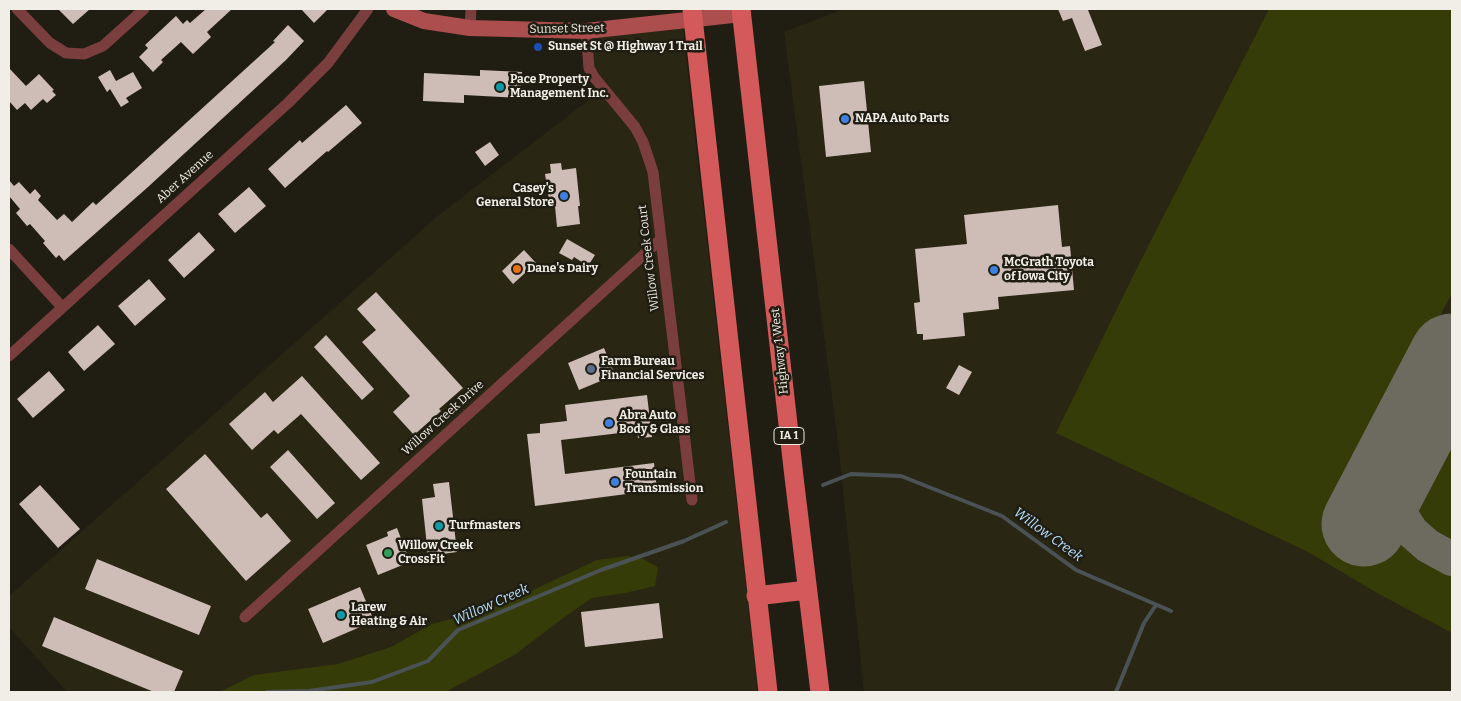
<!DOCTYPE html>
<style>
body{margin:0}
#map{position:relative;width:1461px;height:701px;overflow:hidden;background:#201e12;font-family:Bitter,serif}
canvas{display:block}
.frame{position:absolute;inset:0;border:10px solid #f0eee6;pointer-events:none}
</style>
<div id="map">
<canvas width="1461" height="701"></canvas>
<div class="frame"></div>
</div>
<script>
const c = document.querySelector('canvas').getContext('2d');
c.lineJoin = 'round';
function fill(path, color) {
  c.fillStyle = color;
  c.fill(path, 'evenodd');
}
function shape(rows) {
  const path = new Path2D();
  for (const r of rows) {
    path.moveTo(r[0], r[1]);
    for (let i = 2; i < r.length; i += 2) path.lineTo(r[i], r[i + 1]);
  }
  return path;
}
function strokePath(path, color, width, dash) {
  c.strokeStyle = color;
  c.lineWidth = width;
  c.lineCap = dash ? 'butt' : 'round';
  c.setLineDash(dash || []);
  c.stroke(path);
}
function drawText(font, color, halo, rows, align = 'center') {
  c.font = font + ' Bitter,serif';
  c.lineWidth = 5;
  c.setLineDash([]);
  c.textBaseline = 'middle';
  c.strokeStyle = halo;
  c.fillStyle = color;
  for (const [text, x, y, turn = 0] of rows) {
    c.save();
    c.translate(x, y);
    c.rotate((+turn || 0) * Math.PI / 180);
    c.textAlign = isNaN(turn) ? turn : align;
    if (halo) c.strokeText(text, 0, 0);
    c.fillText(text, 0, 0);
    c.restore();
  }
}
fill(shape([
 [844,9,1452,9,1452,692,864,692,838,442,784,32],
 [682,21,758,692,67,692,9,627,9,596,439,215,603,89,594,77,586,31]
]), '#292613');
fill(shape([
 [1269,9,1452,9,1452,293,1338,510,1452,570,1452,633,1379,594,1308,552,1056,433,1137,268],
 [1452,419,1452,547,1427,533,1418,518,1414,508,1415,491,1420,481],
 [628,556,643,559,658,567,655,586,625,593,592,598,563,618,516,654,449,690,447,692,219,692,254,675,338,664,391,647,432,624,501,605,597,560]
]), '#353c07');
strokePath(shape([
 [823,485,851,474,901,476,1002,516,1076,570,1171,611],
 [267,692,309,691,372,682,428,661,458,630,601,570,684,541,726,522],
 [1116,692,1144,623,1156,605]
]), '#4b5255', 4);
strokePath(shape([
 [1385,483,1401,515,1412,532,1428,546,1452,559]
]), '#6d6b60', 34);
strokePath(shape([
 [1364,524,1452,356]
]), '#6d6b60', 85);
fill(shape([
 [58,9,90,9,73,24],
 [206,9,232,9,207,32,211,37,193,54,181,42,161,60,163,62,153,72,139,57,148,48,145,45,176,16,183,24,187,20,190,23],
 [301,9,328,9,314,23],
 [1058,9,1092,9,1088,10,1102,45,1085,51,1072,18,1063,21],
 [288,25,304,41,286,60,148,187,64,261,59,255,56,258,43,243,45,241,30,224,27,226,16,213,20,209,9,196,9,180,14,186,19,182,30,194,35,189,41,196,38,200,57,220,64,214,72,222,93,202,96,205,275,42,273,41],
 [9,68,26,86,39,74,54,90,52,91,56,95,47,103,43,99,31,110,25,103,17,110,9,101],
 [110,70,116,81,133,72,142,88,126,98,129,102,121,107,110,89,107,92,98,77],
 [480,70,522,72,520,98,464,95,464,103,423,101,424,73,480,76],
 [864,81,871,152,826,157,819,86],
 [346,105,362,123,328,152,327,151,285,188,268,169,300,140,302,143],
 [490,142,499,155,485,166,475,152],
 [561,163,562,170,576,168,580,206,578,206,580,224,557,227,555,206,550,206,545,174,551,173,550,164],
 [249,187,266,206,235,233,218,214],
 [1058,205,1062,247,1070,246,1074,290,998,297,999,309,963,313,965,336,923,340,923,334,917,334,914,303,920,302,915,249,967,244,964,215],
 [199,232,215,250,184,278,168,260],
 [567,239,595,255,588,266,574,257,572,260,559,253],
 [524,250,536,263,513,284,502,271],
 [149,279,166,299,135,326,118,306],
 [376,292,463,388,439,409,441,411,414,435,393,412,410,396,362,342,376,330,357,309],
 [98,325,115,344,84,371,68,352],
 [326,335,374,389,362,400,314,347],
 [604,348,615,375,579,390,568,363],
 [959,365,972,372,959,395,946,388],
 [49,371,65,390,33,418,17,399],
 [302,376,380,463,361,480,301,414,278,434,274,430,252,450,229,424,265,392,273,402],
 [647,395,652,437,638,438,637,431,561,440,565,474,654,463,657,490,535,506,527,434,540,433,540,424,567,421,565,405],
 [288,450,335,503,317,519,270,467],
 [205,454,261,518,267,513,291,541,246,581,166,489],
 [449,482,457,552,428,556,422,499,435,497,433,484],
 [40,485,80,529,58,548,19,504],
 [397,528,410,562,378,575,366,545,388,536,387,532],
 [97,559,211,606,199,635,85,589],
 [360,587,374,621,323,643,308,609],
 [659,603,663,638,585,647,581,612],
 [54,617,183,671,174,692,154,692,42,646]
]), '#cebcb7');
strokePath(shape([
 [17,9,50,43,66,53,84,54,103,46,144,9],
 [470,28,471,9],
 [586,31,589,68,594,77,635,127,643,142,653,172,692,500],
 [9,249,62,307],
 [9,356,288,103,328,63,368,9],
 [245,617,661,239]
]), '#793e3d', 11);
strokePath(shape([
 [394,9,424,21,470,28,586,31,742,14]
]), '#ac4d4e', 16);
strokePath(shape([
 [692,9,768,692],
 [741,9,794,477,820,692],
 [756,596,807,590]
]), '#d4595a', 19);
for (const [x, y, r, color] of [
 [538,47,5,"#1a4fb4"],
 [500,87,5,"#0f9aa8"],
 [845,119,5,"#3f7fe0"],
 [564,196,5,"#3f7fe0"],
 [517,269,5,"#e8710a"],
 [994,270,5,"#3f7fe0"],
 [591,369,5,"#5c6f8a"],
 [609,423,5,"#3f7fe0"],
 [615,482,5,"#3f7fe0"],
 [439,526,5,"#0f9aa8"],
 [388,553,5,"#2e9e5b"],
 [341,615,5,"#0f9aa8"]
]) {
  const dot = new Path2D();
  dot.arc(x, y, r, 0, 2 * Math.PI);
  c.fillStyle = color;
  c.fill(dot);
  strokePath(dot, '#201e12', 2);
}
for (const [x, y, w] of [
 [789,436,30]
]) {
  const box = new Path2D();
  box.roundRect(x - w / 2, y - 8.5, w, 17, 4);
  c.fillStyle = '#201e12';
  c.fill(box);
  strokePath(box, '#f0eee6', 1);
}
drawText('bold 11px', '#f0eee6', null, [
 ["IA 1",789,436]
]);
drawText('12px', '#f0eee6', '#201e12', [
 ["Sunset Street",567,29,-1],
 ["Aber Avenue",185,177,-42],
 ["Willow Creek Court",649,258,-97],
 ["Highway 1 West",780,351,-96],
 ["Willow Creek Drive",443,418,-42]
]);
drawText('bold 12px', '#f0eee6', '#201e12', [
 ["Sunset St @ Highway 1 Trail",548,47],
 ["Pace Property",510,80],
 ["Management Inc.",510,94],
 ["NAPA Auto Parts",855,119],
 ["Casey's",554,189,"right"],
 ["General Store",554,203,"right"],
 ["McGrath Toyota",1004,263],
 ["of Iowa City",1004,277],
 ["Dane's Dairy",527,269],
 ["Farm Bureau",601,362],
 ["Financial Services",601,376],
 ["Abra Auto",619,416],
 ["Body & Glass",619,430],
 ["Fountain",625,475],
 ["Transmission",625,489],
 ["Turfmasters",449,526],
 ["Willow Creek",398,546],
 ["CrossFit",398,560],
 ["Larew",351,608],
 ["Heating & Air",351,622]
], 'left');
drawText('italic 14px', '#b6dfff', '#201e12', [
 ["Willow Creek",1048,535,36],
 ["Willow Creek",491,605,-24]
]);
</script>
